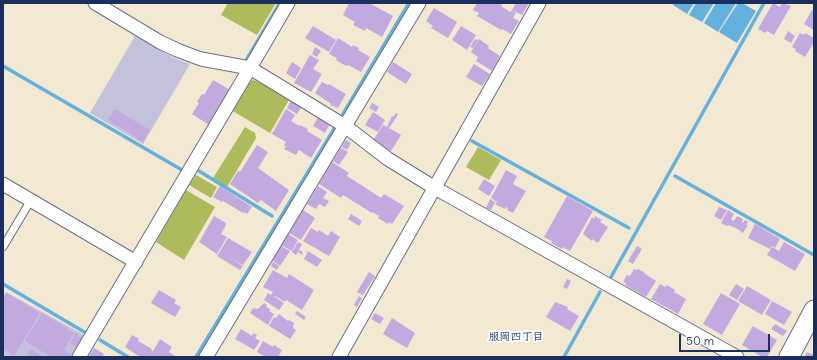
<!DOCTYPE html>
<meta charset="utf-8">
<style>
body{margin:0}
#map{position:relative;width:817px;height:360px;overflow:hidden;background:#f3e8d1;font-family:Delius,sans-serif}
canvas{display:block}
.frame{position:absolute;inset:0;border:4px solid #1b2f5e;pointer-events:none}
.scale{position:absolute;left:679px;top:334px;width:91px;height:18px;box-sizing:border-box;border:2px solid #1b2f5e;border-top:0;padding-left:5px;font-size:12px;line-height:14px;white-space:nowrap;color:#1b2f5e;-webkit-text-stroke:3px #fff;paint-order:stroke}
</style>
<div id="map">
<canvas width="817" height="360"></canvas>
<div class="frame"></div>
<div class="scale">50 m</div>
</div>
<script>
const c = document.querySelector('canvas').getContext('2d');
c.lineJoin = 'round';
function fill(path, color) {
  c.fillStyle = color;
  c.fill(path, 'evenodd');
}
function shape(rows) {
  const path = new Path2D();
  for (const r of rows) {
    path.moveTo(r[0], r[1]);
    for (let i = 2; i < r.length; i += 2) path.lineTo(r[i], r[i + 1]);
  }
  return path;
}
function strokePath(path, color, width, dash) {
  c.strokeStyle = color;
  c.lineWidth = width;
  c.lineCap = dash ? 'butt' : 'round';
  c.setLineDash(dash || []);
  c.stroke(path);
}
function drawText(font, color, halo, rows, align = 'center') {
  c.font = font + ' Delius,"Klee One",sans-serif';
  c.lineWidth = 4;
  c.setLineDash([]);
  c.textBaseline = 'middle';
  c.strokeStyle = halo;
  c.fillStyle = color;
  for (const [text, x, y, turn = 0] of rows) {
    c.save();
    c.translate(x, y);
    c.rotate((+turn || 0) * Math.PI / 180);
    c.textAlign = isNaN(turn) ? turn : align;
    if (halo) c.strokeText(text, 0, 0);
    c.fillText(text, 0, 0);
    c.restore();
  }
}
fill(shape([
 [135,36,174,58,190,64,143,144,90,113],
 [6,292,84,335,71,357,3,357,3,297]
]), '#c3c1db');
fill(shape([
 [228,3,276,3,257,35,221,15],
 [254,80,290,98,270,133,231,110,248,82],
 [245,127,255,133,256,138,227,187,213,178],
 [478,147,501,160,489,180,466,167],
 [196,175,217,187,211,198,189,185],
 [186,190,215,207,184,260,156,242]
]), '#adbb5d');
fill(shape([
 [674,3,694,3,687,14,673,5],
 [696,3,714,3,702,22,689,15],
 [716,3,736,3,718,32,704,23],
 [738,3,742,3,756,11,737,43,719,32]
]), '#65b1de');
strokePath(shape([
 [247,59,280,3],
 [3,66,182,170],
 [343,114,409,3],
 [472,141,629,228],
 [199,171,272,216],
 [675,176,814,255],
 [611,277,764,3],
 [3,284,86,333],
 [100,340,128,357],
 [196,357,334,129],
 [564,357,600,292]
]), '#65b1de', 3.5);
fill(shape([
 [349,3,369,3,393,16,382,37,366,28,365,31,353,25,355,22,343,15],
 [477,3,499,3,502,5,501,6,510,12,512,10,516,13,513,18,519,21,511,34,502,29,501,30,477,16,479,13,473,10],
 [516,3,529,3,522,15,512,10],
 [773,3,780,7,782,3,791,6,774,35,767,31,765,33,758,29],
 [434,8,457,22,448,38,431,28,433,26,426,21],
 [812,10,814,11,814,30,804,24],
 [313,26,336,40,329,52,305,38],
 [461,26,476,35,467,50,452,40],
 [788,31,795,36,791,43,784,39],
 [800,33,804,35,805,33,814,38,814,42,805,57,795,51,796,49,792,47],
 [338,38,352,47,353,45,359,48,358,50,370,57,361,72,348,65,346,66,336,60,337,58,329,54],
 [475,39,478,40,473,48,470,47],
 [479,39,489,46,488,48,500,56,492,71,476,61,478,57,471,52],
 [315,47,321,51,317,57,312,54],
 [310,55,319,60,313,69,322,74,311,92,294,83],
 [292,62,301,68,295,79,286,73],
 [393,62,412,74,406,84,387,72],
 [474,64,490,74,482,86,466,77],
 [213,80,230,90,209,125,192,114,199,103,197,102,202,94,204,95],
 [322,82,328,85,329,84,346,94,338,108,330,105,331,104,315,93],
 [292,99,302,106,297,114,287,108],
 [372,103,379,107,376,112,369,108],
 [115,109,150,130,143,142,108,120],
 [286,109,295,115,291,121,299,126,300,125,308,129,307,131,322,140,311,158,299,150,296,155,284,149,286,147,284,145,286,142,272,134],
 [373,112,385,120,378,132,365,125],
 [396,113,398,114,396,118,389,128,401,135,391,151,373,141,383,125,387,127,392,116,393,117],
 [319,116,330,123,325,133,313,126],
 [346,140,351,143,347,150,342,147],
 [257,145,268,152,258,168,289,190,276,211,261,200,258,203,230,184,238,171,240,172],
 [341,148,348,152,339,165,333,161],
 [332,162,349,173,347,176,372,192,381,198,384,194,404,206,392,224,389,222,388,224,378,218,379,216,372,212,372,213,343,195,341,198,319,184],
 [506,170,517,176,513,184,526,191,513,213,507,210,508,208,506,207,505,209,495,204,497,202,491,198],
 [484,179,495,186,489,196,478,189],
 [220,186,252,207,247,214,244,212,243,213,223,201,222,202,213,197],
 [318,186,327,192,323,198,329,201,325,207,319,204,316,209,307,204],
 [567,196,593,211,570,251,563,247,562,249,551,243,552,241,544,237],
 [490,199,495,202,491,210,486,208],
 [719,207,727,210,721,220,714,216],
 [303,210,315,218,301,240,289,233],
 [728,210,734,214,731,219,734,221,737,216,743,219,742,222,743,223,745,220,748,222,746,225,748,225,743,233,736,228,728,225,727,226,721,223],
 [351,214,362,221,359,226,348,219],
 [214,216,226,223,225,224,226,225,221,234,227,237,217,254,199,242],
 [595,216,602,220,600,222,608,227,598,243,592,239,592,241,583,234,592,217,594,219],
 [755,224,780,239,775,248,772,246,770,249,748,238],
 [311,228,318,232,319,230,328,236,331,231,340,237,329,256,303,241],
 [288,234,298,240,292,251,281,245],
 [228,238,252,252,243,265,231,258,243,266,240,270,217,256],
 [298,242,302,244,299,250,303,252,302,255,298,252,296,255,292,252],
 [784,242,805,254,795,271,767,255,772,247,779,251],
 [281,246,290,251,280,266,272,260],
 [637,246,642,249,633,264,628,261],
 [308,251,322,260,317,267,304,259],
 [273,262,279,266,277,270,271,266],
 [634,269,637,270,638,269,645,273,645,274,656,281,646,297,625,285,626,283,623,282,627,275,630,276],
 [273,270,287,278,289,274,314,290,302,310,286,300,285,302,275,296,275,297,284,303,279,310,264,300,268,293,271,295,273,292,263,287],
 [369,272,375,276,363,295,357,292],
 [567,279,571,281,567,289,563,287],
 [660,284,665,287,667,285,675,290,674,292,686,299,678,314,651,299],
 [736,284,744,289,737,300,729,295],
 [747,286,771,300,762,315,738,301],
 [159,290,176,300,174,303,181,307,175,317,151,303],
 [7,293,40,313,14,356,3,349,3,300],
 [721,293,740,304,722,335,703,324],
 [359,296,362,298,357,307,354,305],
 [772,301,792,312,784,325,765,314],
 [555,302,568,307,567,309,579,316,570,331,546,317],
 [264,303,267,305,266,307,270,309,269,311,274,314,268,325,250,313,253,308,258,309],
 [297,311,306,317,304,320,295,314],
 [42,313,74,333,64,350,72,355,71,357,51,357,25,341],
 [375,313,384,318,380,324,371,319],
 [279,314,288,321,289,320,294,323,293,328,296,330,290,339,269,326,274,317,276,318],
 [392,318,415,333,407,348,383,334],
 [775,324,787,331,783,336,771,329],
 [753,326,777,340,767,357,762,357,742,345],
 [241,329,252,336,253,333,257,335,255,338,260,341,254,350,235,339],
 [76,333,82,338,77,348,70,343],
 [132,335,139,339,138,341,152,349,151,350,153,351,160,339,172,347,169,352,177,357,140,357,125,347],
 [263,341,273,347,274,345,282,350,278,357,266,357,257,352],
 [94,348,104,354,102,357,88,357],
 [31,349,43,357,26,357],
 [807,352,814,355,814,357,804,357]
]), '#c2aae0');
const lane = shape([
 [3,247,31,200]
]);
const street = shape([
 [95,3,160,42,177,50,201,59,250,68,345,126,388,159,435,188,737,357],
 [3,184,136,262],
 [79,357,250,68,288,3],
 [206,357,419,3],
 [339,357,539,3]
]);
const secondary = shape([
 [789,357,814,310]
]);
strokePath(lane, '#677086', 9);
strokePath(street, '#677086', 15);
strokePath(secondary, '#677086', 21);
strokePath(lane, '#fff', 7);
strokePath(street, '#fff', 13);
strokePath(secondary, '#fff', 19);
drawText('bold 11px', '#1b2f5e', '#fff', [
 ["服岡四丁目",516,337]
]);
</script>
